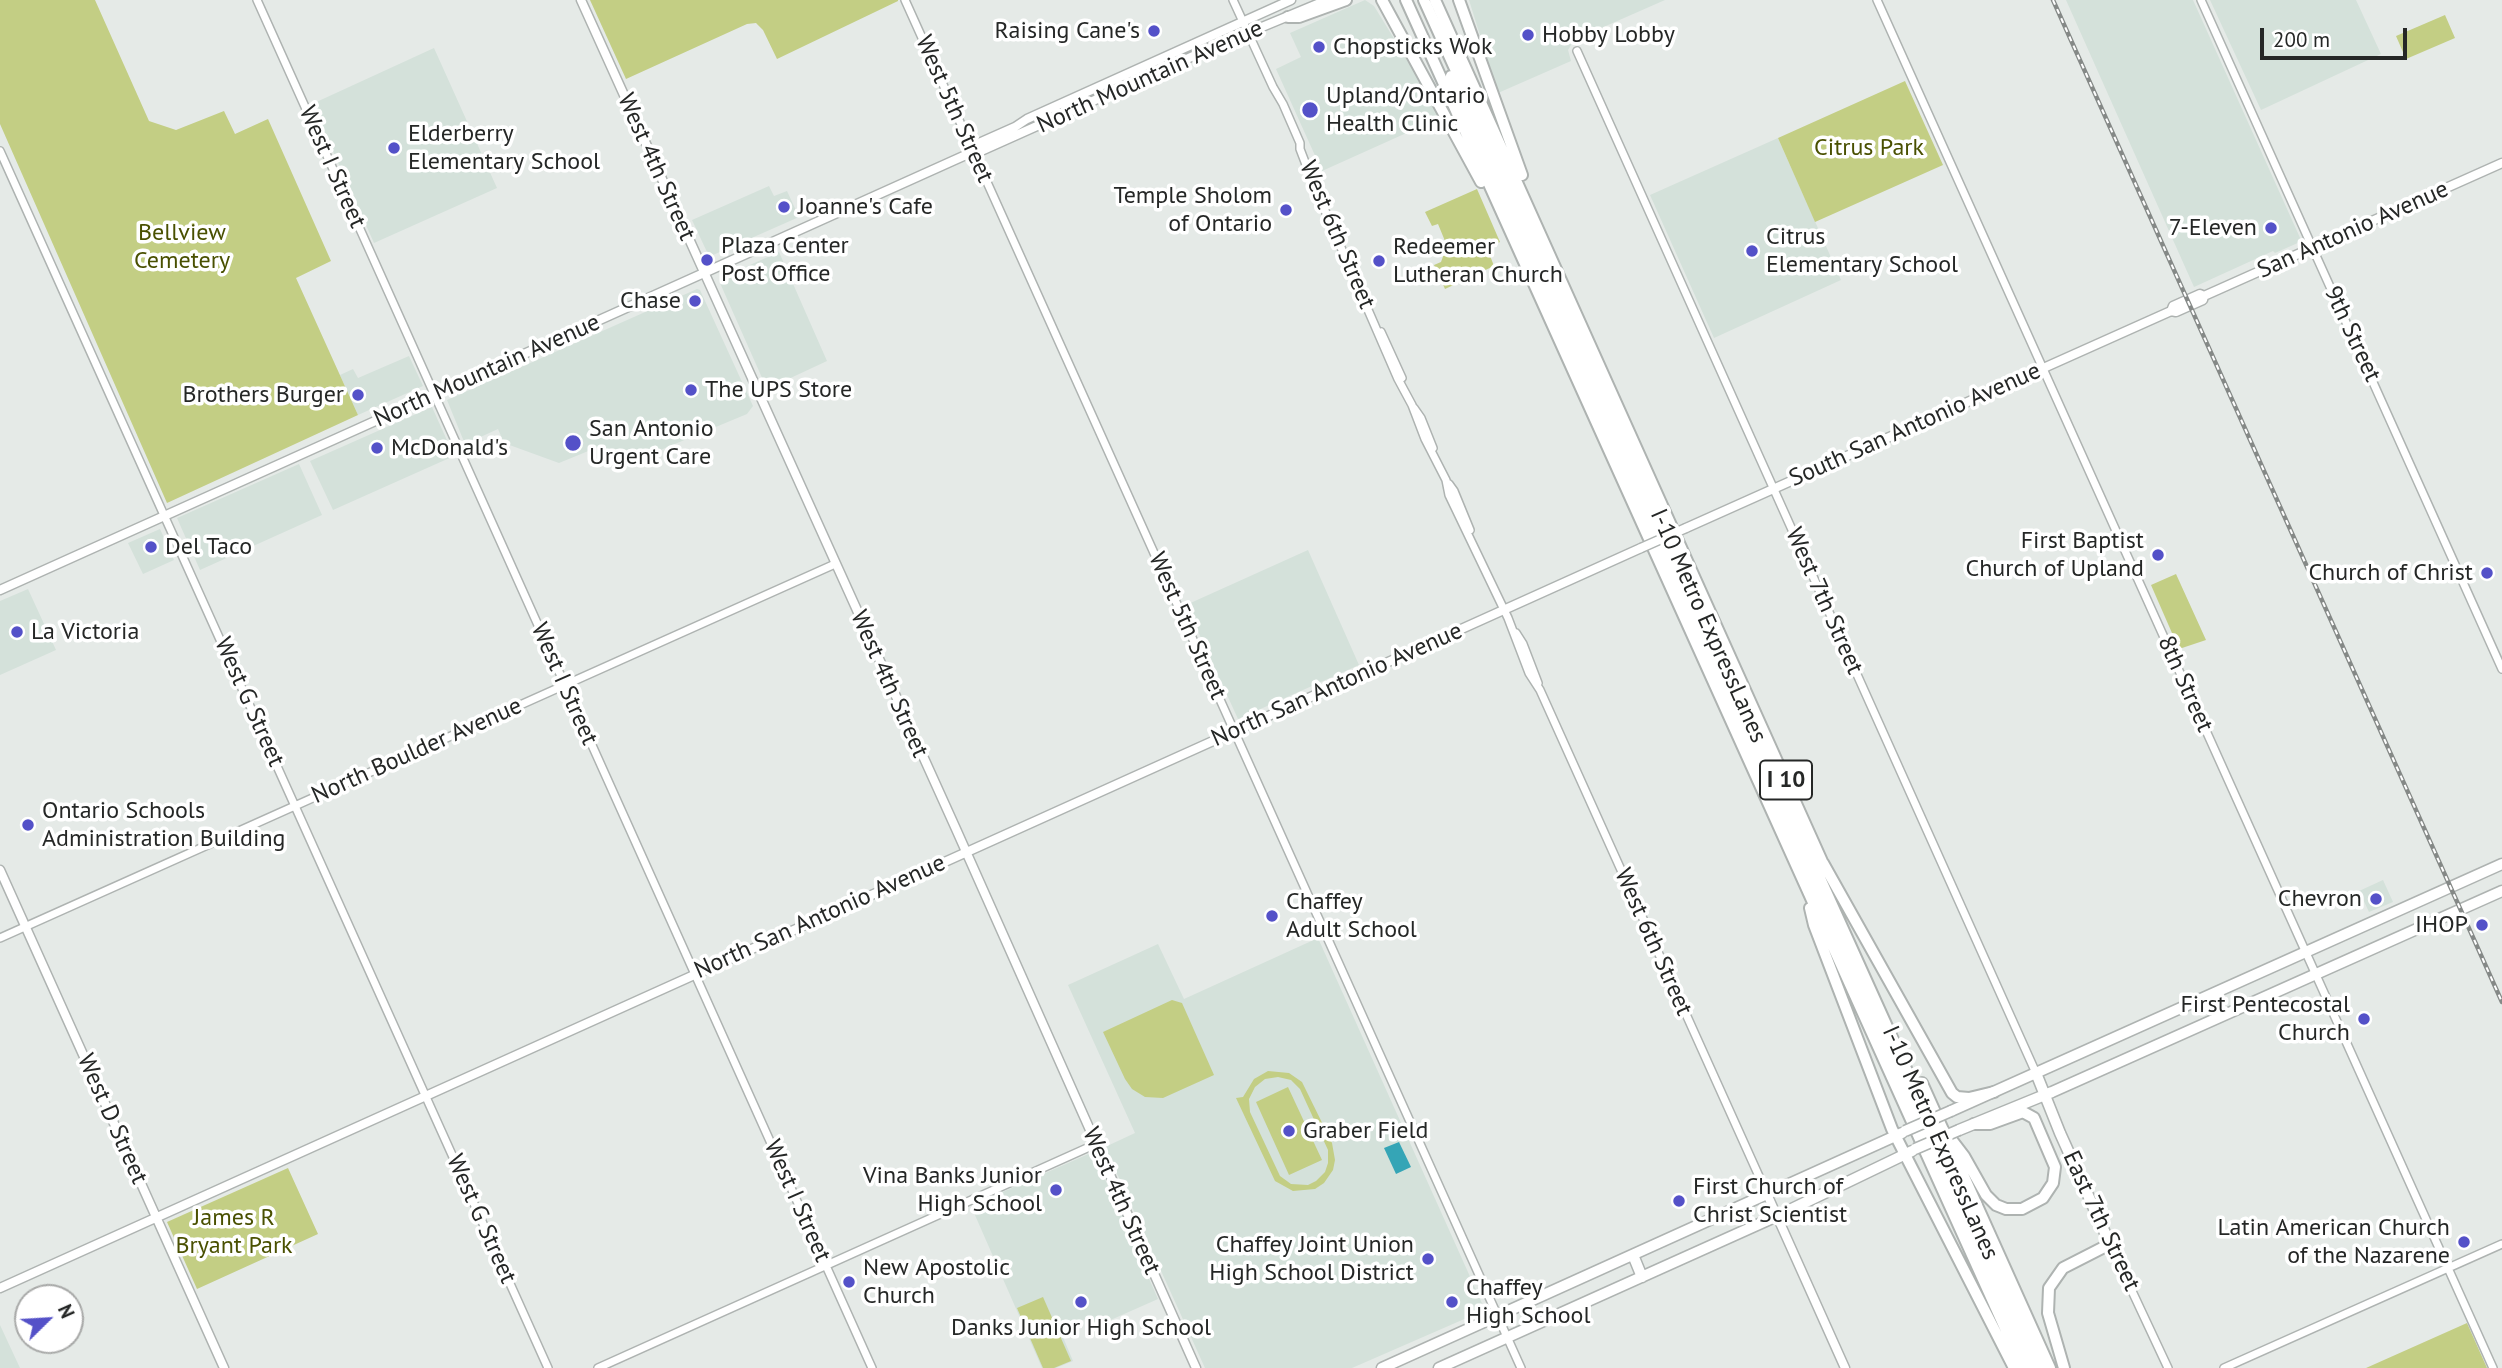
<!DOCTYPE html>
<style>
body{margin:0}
#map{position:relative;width:2502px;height:1368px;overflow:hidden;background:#e5eae7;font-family:"PT Sans",sans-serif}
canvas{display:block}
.north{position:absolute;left:14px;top:1284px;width:70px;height:70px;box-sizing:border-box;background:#fff;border:2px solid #a8a9a8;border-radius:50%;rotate:66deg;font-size:19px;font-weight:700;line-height:28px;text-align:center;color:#252726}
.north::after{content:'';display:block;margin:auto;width:24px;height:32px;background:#5451c8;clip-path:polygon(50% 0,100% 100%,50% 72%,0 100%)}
.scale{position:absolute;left:2260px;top:28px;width:147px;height:32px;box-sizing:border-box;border:4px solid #252726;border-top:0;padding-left:9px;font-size:21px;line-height:24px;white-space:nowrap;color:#252726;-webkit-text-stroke:5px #fff;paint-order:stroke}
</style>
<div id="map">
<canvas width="2502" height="1368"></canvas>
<div class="north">N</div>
<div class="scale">200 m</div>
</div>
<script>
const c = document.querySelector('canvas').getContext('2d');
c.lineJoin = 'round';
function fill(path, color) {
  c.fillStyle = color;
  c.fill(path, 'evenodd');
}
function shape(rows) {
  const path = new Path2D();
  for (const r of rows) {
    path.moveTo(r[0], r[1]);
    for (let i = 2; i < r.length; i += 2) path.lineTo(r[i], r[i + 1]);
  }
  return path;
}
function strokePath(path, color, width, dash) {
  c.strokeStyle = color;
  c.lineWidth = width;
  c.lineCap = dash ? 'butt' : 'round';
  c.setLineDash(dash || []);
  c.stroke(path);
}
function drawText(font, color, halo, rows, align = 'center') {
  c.font = font + ' "PT Sans",sans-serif';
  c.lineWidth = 7;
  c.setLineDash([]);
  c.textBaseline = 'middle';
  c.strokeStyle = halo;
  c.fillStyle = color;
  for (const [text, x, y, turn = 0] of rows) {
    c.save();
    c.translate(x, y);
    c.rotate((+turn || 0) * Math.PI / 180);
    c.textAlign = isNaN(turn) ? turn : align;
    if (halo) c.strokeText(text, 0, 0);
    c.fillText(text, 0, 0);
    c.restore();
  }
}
fill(shape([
 [1365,0,1374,6,1442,117,1322,171,1276,69,1301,57,1290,33],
 [1469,0,1665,0,1574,40,1568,50,1571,61,1498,93],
 [2066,0,2193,0,2301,240,2300,242,2275,253,2273,251,2194,287],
 [2210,0,2356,0,2381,54,2261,110],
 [434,48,497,188,374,243,312,104],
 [1778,138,1841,280,1714,338,1650,195],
 [769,186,774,196,787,191,799,217,713,255,707,252,692,220],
 [779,252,827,361,767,389,720,283,723,277],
 [697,289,700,290,753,406,747,414,622,466,611,462,603,445,559,463,504,443,498,429,465,444,447,400],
 [409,356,423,386,358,415,340,375,353,369,358,378],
 [432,407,454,456,333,510,310,461],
 [299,464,322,515,200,570,177,518],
 [160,529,174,560,143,574,128,543],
 [1308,550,1359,665,1238,719,1186,605],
 [28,589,56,650,0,675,0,601],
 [2383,880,2393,902,2369,912,2359,891],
 [1318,938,1485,1310,1352,1368,1205,1368,1105,1147,1135,1133,1068,985,1158,944,1184,999],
 [1093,1152,1158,1299,1097,1326,1092,1316,1060,1330,1073,1361,1056,1368,1042,1368,971,1206],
 [0,1325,20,1368,0,1368]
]), '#d4e1da');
fill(shape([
 [0,0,95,0,149,121,176,130,224,111,235,134,268,119,331,261,296,278,358,415,167,503,0,124],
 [590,0,898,0,898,1,777,59,763,30,756,23,747,24,626,79],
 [2445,15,2455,38,2406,59,2396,36],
 [1905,81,1943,165,1815,222,1778,138],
 [1477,189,1500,242,1487,248,1494,266,1445,289,1434,265,1441,262,1445,251,1441,243,1445,241,1438,224,1432,226,1425,212],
 [2176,574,2206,640,2179,649,2151,585],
 [1172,1000,1182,1003,1214,1075,1163,1098,1145,1097,1132,1089,1125,1079,1103,1032],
 [1268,1071,1289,1073,1302,1082,1332,1143,1335,1160,1333,1170,1324,1183,1315,1189,1293,1191,1275,1181,1236,1098,1243,1097,1254,1079],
 [1278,1077,1291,1080,1300,1089,1328,1150,1328,1163,1325,1172,1316,1181,1308,1185,1291,1184,1280,1176,1250,1112,1249,1099,1255,1087,1265,1079],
 [1288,1087,1322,1160,1289,1175,1256,1102],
 [288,1168,318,1234,197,1289,167,1222],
 [1043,1297,1071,1361,1054,1368,1043,1368,1017,1308],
 [2467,1323,2487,1368,2366,1368]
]), '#c3ce84');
fill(shape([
 [1399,1142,1411,1167,1396,1174,1384,1148]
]), '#35a5b6');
const tertiary = shape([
 [257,0,872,1368],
 [905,0,1521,1368],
 [1233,0,1273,87,1283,104,1300,143,1300,149,1313,183,1398,379,1412,405,1425,439,1446,480,1449,495,1508,618,1529,673,1540,690,1767,1194],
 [1877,0,2493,1368],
 [2201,0,2502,669],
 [1577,51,2036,1073],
 [0,151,548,1368],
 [1381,332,1402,378],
 [1414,408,1421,418,1433,448],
 [1449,484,1454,491,1470,530],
 [1516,633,1523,644,1538,683],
 [0,938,835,564],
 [2110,1244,2168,1368],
 [598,1368,1096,1144],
 [2224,1368,2502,1244]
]);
const secondary = shape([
 [581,0,956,829,1196,1368],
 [973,151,981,151,1209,49,1327,0],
 [2171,311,2173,306,2200,294,2204,296,2502,163],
 [1686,528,2171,311,2176,312,2203,300,2204,296],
 [0,590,968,154,979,143,1015,127,1027,119,1291,0],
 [0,870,224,1368],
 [1767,1194,1845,1368],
 [0,1288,1641,548]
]);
const primary = shape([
 [2036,1073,2060,1133,2110,1244],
 [1951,1111,2502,864],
 [1959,1130,2052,1092,2502,891],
 [1633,1255,1642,1277],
 [1382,1368,1902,1133],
 [1439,1368,1777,1216,1912,1151]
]);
const motorway = shape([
 [1382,0,1481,182],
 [1406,0,2023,1368],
 [1424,0,2041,1368],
 [1435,0,1825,868],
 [1459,0,1522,175],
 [1288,17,1299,17,1346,0],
 [1451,76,2031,1368],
 [1823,863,1952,1093,1957,1097,1969,1098,1994,1092],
 [1810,908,1814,925,1892,1129,2014,1368],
 [1922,1083,2050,1368],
 [1951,1139,1964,1156,1986,1195,1996,1205,2006,1209,2022,1209,2043,1198,2053,1183,2055,1167,2034,1118,2023,1112,1990,1124,1974,1124],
 [2064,1368,2048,1313,2049,1288,2063,1268,2110,1244]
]);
strokePath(tertiary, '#aeb3b1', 10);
strokePath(secondary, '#aeb3b1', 11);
strokePath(primary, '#aeb3b1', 13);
strokePath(motorway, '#aeb3b1', 14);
strokePath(tertiary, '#fff', 7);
strokePath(secondary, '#fff', 8);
strokePath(primary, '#fff', 10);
strokePath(motorway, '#fff', 10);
const rail = shape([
 [2053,0,2502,1002]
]);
strokePath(rail, '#858987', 4.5);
strokePath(rail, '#fff', 2, [5]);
const secondaryBridge = shape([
 [1641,548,1686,528]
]);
const primaryBridge = shape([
 [1905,1131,1951,1111],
 [1915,1149,1959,1130]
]);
strokePath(secondaryBridge, '#aeb3b1', 11, []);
strokePath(primaryBridge, '#aeb3b1', 13, []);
strokePath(secondaryBridge, '#fff', 8);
strokePath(primaryBridge, '#fff', 10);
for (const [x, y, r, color] of [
 [1154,31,7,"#5451c8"],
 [1528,35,7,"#5451c8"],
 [1319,47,7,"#5451c8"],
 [1310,110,9,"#5451c8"],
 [394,148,7,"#5451c8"],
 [784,207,7,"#5451c8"],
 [1286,210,7,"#5451c8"],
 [2271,228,7,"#5451c8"],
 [1752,251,7,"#5451c8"],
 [707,260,7,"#5451c8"],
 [1379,261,7,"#5451c8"],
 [695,301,7,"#5451c8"],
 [691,390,7,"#5451c8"],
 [358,395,7,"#5451c8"],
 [573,443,9,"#5451c8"],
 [377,448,7,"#5451c8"],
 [151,547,7,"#5451c8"],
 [2158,555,7,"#5451c8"],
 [2487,573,7,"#5451c8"],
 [17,632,7,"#5451c8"],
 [28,825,7,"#5451c8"],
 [2376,899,7,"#5451c8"],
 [1272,916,7,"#5451c8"],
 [2482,925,7,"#5451c8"],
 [2364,1019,7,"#5451c8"],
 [1289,1131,7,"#5451c8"],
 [1056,1190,7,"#5451c8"],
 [1679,1201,7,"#5451c8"],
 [2464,1242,7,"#5451c8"],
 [1428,1259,7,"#5451c8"],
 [849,1282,7,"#5451c8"],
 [1081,1302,7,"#5451c8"],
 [1452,1302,7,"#5451c8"]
]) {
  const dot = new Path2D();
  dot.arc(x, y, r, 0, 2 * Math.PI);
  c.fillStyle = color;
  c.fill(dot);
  strokePath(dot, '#fff', 2.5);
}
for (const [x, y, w] of [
 [1786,780,52]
]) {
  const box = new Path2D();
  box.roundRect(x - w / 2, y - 19.5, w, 39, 5);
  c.fillStyle = '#fff';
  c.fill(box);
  strokePath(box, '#252726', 2);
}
drawText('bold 23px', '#252726', null, [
 ["I 10",1786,780]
]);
drawText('24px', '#252726', '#fff', [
 ["Raising Cane's",1140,31,"right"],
 ["Hobby Lobby",1542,35],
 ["Chopsticks Wok",1333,47],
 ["Upland/Ontario",1326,96],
 ["Health Clinic",1326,124],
 ["Elderberry",408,134],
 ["Elementary School",408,162],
 ["Temple Sholom",1272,196,"right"],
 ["of Ontario",1272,224,"right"],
 ["Joanne's Cafe",798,207],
 ["7-Eleven",2257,228,"right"],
 ["Citrus",1766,237],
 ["Elementary School",1766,265],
 ["Plaza Center",721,246],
 ["Post Office",721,274],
 ["Redeemer",1393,247],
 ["Lutheran Church",1393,275],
 ["Chase",681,301,"right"],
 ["The UPS Store",705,390],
 ["Brothers Burger",344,395,"right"],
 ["San Antonio",589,429],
 ["Urgent Care",589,457],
 ["McDonald's",391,448],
 ["First Baptist",2144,541,"right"],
 ["Church of Upland",2144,569,"right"],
 ["Del Taco",165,547],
 ["Church of Christ",2473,573,"right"],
 ["La Victoria",31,632],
 ["Ontario Schools",42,811],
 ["Administration Building",42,839],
 ["Chevron",2362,899,"right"],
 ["Chaffey",1286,902],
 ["Adult School",1286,930],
 ["IHOP",2468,925,"right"],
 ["First Pentecostal",2350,1005,"right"],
 ["Church",2350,1033,"right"],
 ["Graber Field",1303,1131],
 ["Vina Banks Junior",1042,1176,"right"],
 ["High School",1042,1204,"right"],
 ["First Church of",1693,1187],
 ["Christ Scientist",1693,1215],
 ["Latin American Church",2450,1228,"right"],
 ["of the Nazarene",2450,1256,"right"],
 ["Chaffey Joint Union",1414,1245,"right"],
 ["High School District",1414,1273,"right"],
 ["New Apostolic",863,1268],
 ["Church",863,1296],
 ["Chaffey",1466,1288],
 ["High School",1466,1316],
 ["Danks Junior High School",1081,1328,"center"]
], 'left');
drawText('24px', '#252726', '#fff', [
 ["North Mountain Avenue",1150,77,-24],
 ["West 5th Street",954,109,66],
 ["West I Street",332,167,66],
 ["West 4th Street",656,167,66],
 ["San Antonio Avenue",2353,230,-24],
 ["West 6th Street",1337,235,67],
 ["9th Street",2352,334,65],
 ["North Mountain Avenue",487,371,-24],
 ["South San Antonio Avenue",1915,425,-24],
 ["West 7th Street",1824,601,66],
 ["West 5th Street",1187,626,66],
 ["I-10 Metro ExpressLanes",1708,626,66],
 ["West I Street",564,684,66],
 ["West 4th Street",889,684,66],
 ["8th Street",2185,684,66],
 ["North San Antonio Avenue",1337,685,-24],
 ["West G Street",249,702,66],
 ["North Boulder Avenue",417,751,-24],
 ["North San Antonio Avenue",820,917,-24],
 ["West 6th Street",1653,942,66],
 ["West D Street",112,1119,66],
 ["I-10 Metro ExpressLanes",1940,1143,66],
 ["West I Street",797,1201,66],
 ["West 4th Street",1121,1201,66],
 ["West G Street",481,1219,66],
 ["East 7th Street",2101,1221,65]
]);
drawText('24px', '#495001', '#fff', [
 ["Citrus Park",1869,148],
 ["Bellview",182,233],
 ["Cemetery",182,261],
 ["James R",234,1218],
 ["Bryant Park",234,1246]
]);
</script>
